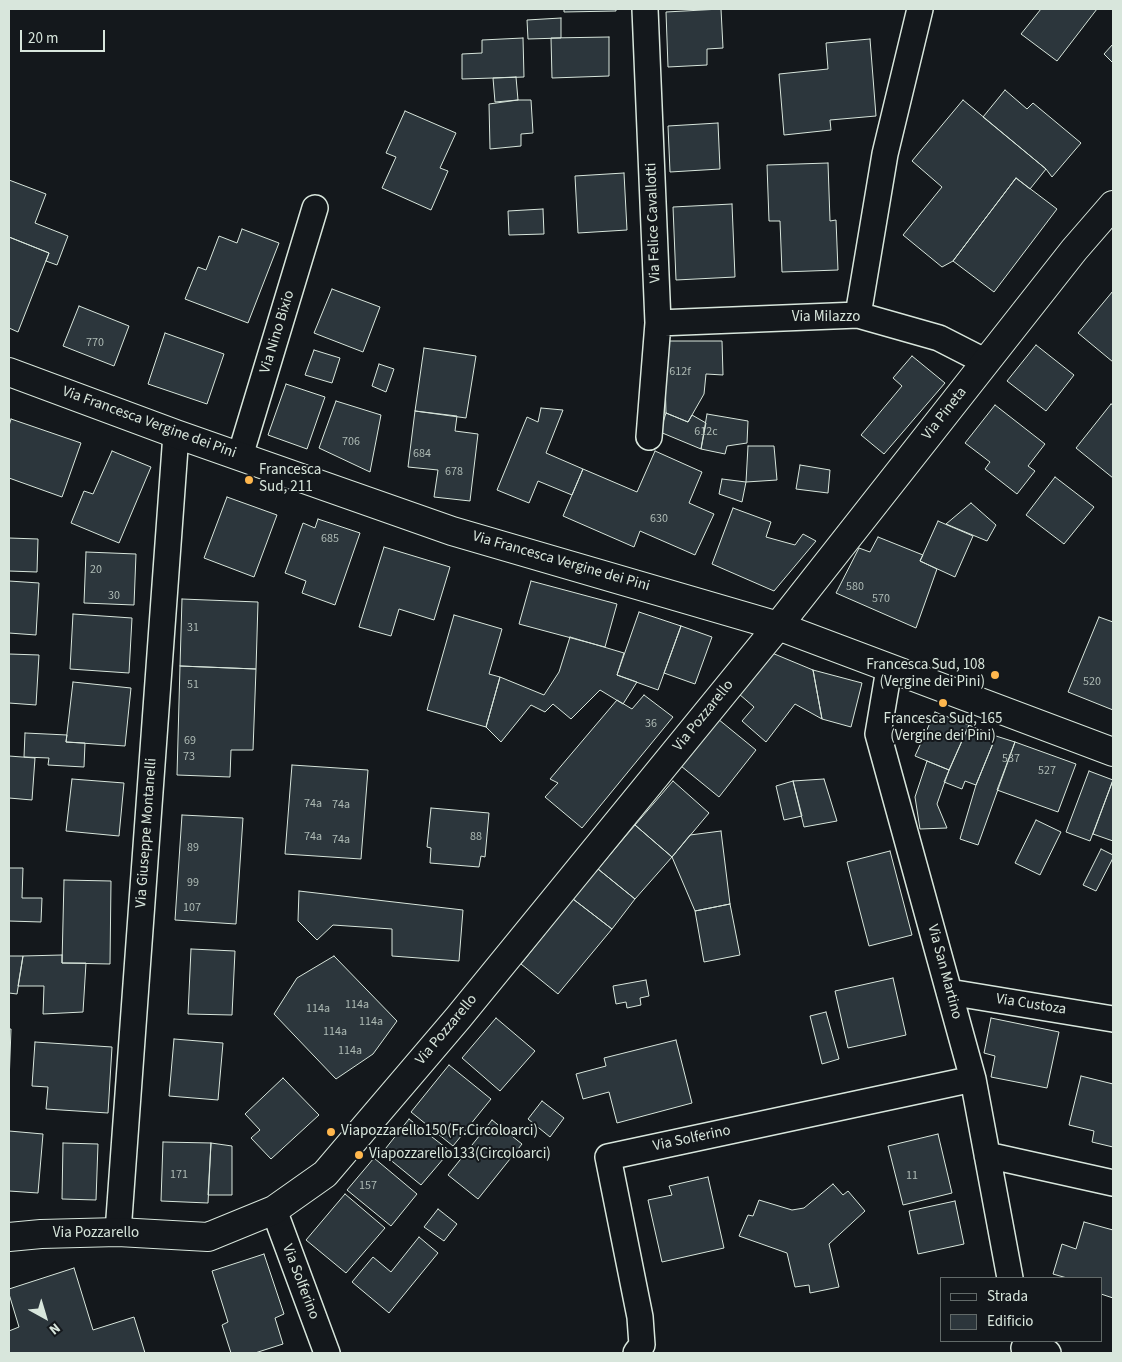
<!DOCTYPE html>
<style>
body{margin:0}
#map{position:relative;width:1122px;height:1362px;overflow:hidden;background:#14181c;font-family:"Source Sans 3",sans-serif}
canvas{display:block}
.frame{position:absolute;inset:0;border:10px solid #d8e6dc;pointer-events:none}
.legend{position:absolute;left:940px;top:1277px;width:162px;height:65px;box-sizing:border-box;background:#14181c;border:1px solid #626a69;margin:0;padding:6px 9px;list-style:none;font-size:15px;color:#d8e6dc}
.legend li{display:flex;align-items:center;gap:10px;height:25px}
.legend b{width:25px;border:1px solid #626a69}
.north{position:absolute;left:20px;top:1292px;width:50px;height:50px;-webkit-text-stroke:4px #14181c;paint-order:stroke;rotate:141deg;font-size:14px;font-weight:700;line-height:20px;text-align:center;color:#d8e6dc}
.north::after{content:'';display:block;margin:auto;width:18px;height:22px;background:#d8e6dc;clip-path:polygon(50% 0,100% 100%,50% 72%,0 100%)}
.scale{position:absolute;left:20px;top:30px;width:85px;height:22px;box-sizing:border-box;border:2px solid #d8e6dc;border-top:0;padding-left:6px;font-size:15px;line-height:18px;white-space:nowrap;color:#d8e6dc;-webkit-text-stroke:4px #14181c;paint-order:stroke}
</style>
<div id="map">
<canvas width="1122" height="1362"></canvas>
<div class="frame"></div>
<ul class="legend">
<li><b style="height:6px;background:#14181c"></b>Strada</li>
<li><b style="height:14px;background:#2c363c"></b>Edificio</li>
</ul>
<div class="north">N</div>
<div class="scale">20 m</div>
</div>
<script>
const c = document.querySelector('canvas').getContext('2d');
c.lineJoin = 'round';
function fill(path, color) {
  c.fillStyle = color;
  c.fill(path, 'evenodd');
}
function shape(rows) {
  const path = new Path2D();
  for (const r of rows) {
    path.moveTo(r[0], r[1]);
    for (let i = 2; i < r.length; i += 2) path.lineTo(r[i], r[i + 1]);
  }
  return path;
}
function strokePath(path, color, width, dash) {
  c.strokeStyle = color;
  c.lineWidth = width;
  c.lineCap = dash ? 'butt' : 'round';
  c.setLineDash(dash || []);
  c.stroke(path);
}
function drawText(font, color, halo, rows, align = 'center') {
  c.font = font + ' "Source Sans 3",sans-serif';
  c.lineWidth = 4;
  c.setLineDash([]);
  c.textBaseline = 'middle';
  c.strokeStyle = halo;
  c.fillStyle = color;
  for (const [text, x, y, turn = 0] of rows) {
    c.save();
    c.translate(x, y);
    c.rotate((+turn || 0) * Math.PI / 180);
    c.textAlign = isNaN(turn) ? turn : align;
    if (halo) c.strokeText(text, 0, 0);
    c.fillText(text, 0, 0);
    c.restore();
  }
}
const building = shape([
 [564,9,616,9,616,11,564,12,564,9],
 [721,9,723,48,707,49,707,65,668,67,666,12,721,9],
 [1041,9,1097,9,1057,61,1021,34,1041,9],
 [561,18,561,38,528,39,527,20,561,18],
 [609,37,609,76,552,78,551,38,609,37],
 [523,38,524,77,462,79,462,54,482,53,482,40,523,38],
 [870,39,876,116,830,120,831,130,784,135,779,74,828,69,826,43,870,39],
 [1113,44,1113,63,1104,54,1113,44],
 [516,77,518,100,495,102,493,78,516,77],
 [1005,90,1027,109,1033,103,1081,143,1052,177,1046,169,983,117,1005,90],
 [518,100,531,100,533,133,521,134,521,146,490,149,489,104,518,100],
 [963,100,1046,169,1030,189,1016,178,953,261,942,267,903,235,942,187,912,161,963,100],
 [405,111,456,133,440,168,448,171,431,210,382,188,396,157,386,153,405,111],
 [718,123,720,169,670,172,668,126,718,123],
 [828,163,830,221,836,220,838,270,782,272,780,221,769,221,767,165,828,163],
 [624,173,627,230,578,233,575,176,624,173],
 [1016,178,1057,209,994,292,953,261,1016,178],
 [9,180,46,194,35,223,68,236,57,265,46,261,49,253,9,237,9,180],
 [732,204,735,277,676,280,673,207,732,204],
 [543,209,544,234,509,235,508,211,543,209],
 [242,229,279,243,248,323,185,299,198,267,206,270,219,236,237,243,242,229],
 [9,237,49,253,18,332,9,328,9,237],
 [332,289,380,307,363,352,314,333,332,289],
 [1113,291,1113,362,1078,333,1113,291],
 [79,306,129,326,114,366,63,346,79,306],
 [165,333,224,354,207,404,148,384,165,333],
 [664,341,722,341,723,375,706,374,704,394,688,422,666,413,664,341],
 [1036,345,1074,375,1046,411,1007,381,1036,345],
 [424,348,476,356,466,418,415,411,424,348],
 [314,350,340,358,332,383,305,375,314,350],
 [912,356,945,383,884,454,861,435,902,386,893,378,912,356],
 [379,364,394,369,386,392,372,386,379,364],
 [286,384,325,397,307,449,268,435,286,384],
 [336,401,381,415,370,472,319,448,336,401],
 [1111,404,1113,405,1113,478,1076,448,1111,404],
 [995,405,1045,444,1028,466,1035,471,1017,494,985,469,990,462,965,443,995,405],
 [541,408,563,410,546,453,583,469,572,495,538,481,529,503,497,490,527,417,538,422,541,408],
 [415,411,457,416,455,431,478,434,470,501,434,497,438,470,408,467,415,411],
 [666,413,688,422,692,415,706,423,701,449,660,432,666,413],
 [707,414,748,421,747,443,727,446,725,454,701,449,707,414],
 [11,419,81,443,62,497,9,478,9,426,11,419],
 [748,446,774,446,777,480,746,482,748,446],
 [112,451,151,467,119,543,71,523,84,491,93,494,112,451],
 [655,451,702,472,689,503,714,514,695,555,640,531,634,547,563,516,583,469,637,492,655,451],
 [800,465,830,470,828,493,796,489,800,465],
 [1055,477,1094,507,1064,544,1026,515,1055,477],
 [722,479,746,482,742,502,719,494,722,479],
 [227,497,277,515,254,577,204,558,227,497],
 [971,503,996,525,987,541,946,524,971,503],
 [733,508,771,522,766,537,795,545,803,534,816,541,774,591,712,564,733,508],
 [318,519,360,533,335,605,302,593,306,581,285,573,303,523,315,528,318,519],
 [938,521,973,536,955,577,920,561,938,521],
 [878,537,923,555,920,561,937,569,916,628,836,593,859,548,870,552,878,537],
 [9,538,38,539,37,572,9,571,9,538],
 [384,547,450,567,434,620,399,609,391,636,359,627,384,547],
 [86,552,136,554,134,605,84,603,86,552],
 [9,581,39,583,36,635,9,633,9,581],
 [531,581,617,604,605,647,519,624,531,581],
 [182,599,258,602,256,669,180,666,182,599],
 [639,612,681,626,658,690,617,675,639,612],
 [73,614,132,618,129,673,70,669,73,614],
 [454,615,502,629,489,674,500,677,486,727,427,710,454,615],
 [1099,617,1113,622,1113,710,1068,692,1099,617],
 [681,626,712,637,695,684,664,673,681,626],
 [570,637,624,653,617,675,637,682,623,704,600,690,571,719,553,704,545,712,531,705,501,742,486,727,500,677,544,695,559,672,570,637],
 [772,653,813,670,822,719,795,704,766,742,742,721,754,707,739,694,772,653],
 [9,654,39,655,36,705,9,703,9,654],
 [180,666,256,669,253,750,231,750,230,777,177,775,180,666],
 [813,670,862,683,851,727,822,719,813,670],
 [73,682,131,688,125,746,66,742,73,682],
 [644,695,673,717,582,828,545,797,558,783,550,779,617,700,632,709,644,695],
 [935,712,969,725,949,770,915,756,935,712],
 [718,719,756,750,719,797,681,766,718,719],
 [969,725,996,736,976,785,965,781,962,789,944,782,969,725],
 [25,733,67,735,66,742,85,743,84,767,48,765,49,758,24,757,25,733],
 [996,736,1015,742,978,845,960,839,976,785,996,736],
 [1015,742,1076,764,1058,812,997,790,1015,742],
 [9,756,35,758,32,800,9,798,9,756],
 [927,761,949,770,937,804,947,828,920,829,915,797,927,761],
 [292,765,368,770,361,859,285,854,292,765],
 [1089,771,1113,780,1090,841,1066,832,1089,771],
 [72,779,124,783,119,836,66,831,72,779],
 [824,779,837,821,804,827,793,781,824,779],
 [1113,780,1113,841,1093,834,1113,780],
 [673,781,709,813,672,857,635,825,673,781],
 [793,781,802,816,784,820,776,786,793,781],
 [431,808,489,813,485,857,481,856,479,867,430,863,431,848,427,847,431,808],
 [182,815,243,818,236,924,175,920,182,815],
 [1036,820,1061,832,1040,875,1015,863,1036,820],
 [635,825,672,857,635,899,598,869,635,825],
 [721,831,730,904,695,911,672,857,690,835,721,831],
 [1101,849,1113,855,1113,858,1096,891,1083,885,1101,849],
 [890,851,912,935,869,946,847,862,890,851],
 [9,868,23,868,22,898,42,898,41,922,9,921,9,868],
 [598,869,635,899,612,929,573,899,598,869],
 [64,880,111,881,110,964,62,963,64,880],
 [299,891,463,910,459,961,392,956,392,929,333,925,317,940,298,921,299,891],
 [573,899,612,929,558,994,521,964,573,899],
 [730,904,740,955,704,962,695,911,730,904],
 [191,949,235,951,232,1015,188,1014,191,949],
 [62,955,62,963,86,963,83,1012,43,1014,44,986,18,986,23,956,62,955],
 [9,956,23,956,17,994,9,993,9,956],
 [334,956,397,1021,373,1054,336,1079,274,1014,297,978,334,956],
 [893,978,906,1035,848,1048,835,991,893,978],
 [646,980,649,996,640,998,641,1005,627,1008,626,1002,616,1004,613,986,646,980],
 [826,1012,839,1059,822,1064,810,1016,826,1012],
 [496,1018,535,1051,500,1091,462,1058,496,1018],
 [991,1018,1059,1032,1047,1088,991,1077,995,1056,984,1053,991,1018],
 [9,1029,11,1029,9,1083,9,1029],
 [174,1039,223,1043,218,1100,169,1096,174,1039],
 [676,1040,692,1103,617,1123,609,1092,583,1099,576,1074,606,1066,604,1058,676,1040],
 [35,1042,112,1047,108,1113,46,1109,48,1087,32,1086,35,1042],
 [449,1065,491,1099,453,1146,411,1112,449,1065],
 [1081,1076,1113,1084,1113,1147,1092,1142,1094,1131,1069,1125,1081,1076],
 [283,1078,319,1115,271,1159,251,1138,260,1130,245,1114,283,1078],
 [542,1101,564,1118,550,1137,528,1119,542,1101],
 [409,1119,450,1151,421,1185,382,1153,409,1119],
 [492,1120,522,1144,478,1199,448,1175,492,1120],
 [9,1131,43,1134,38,1193,9,1191,9,1131],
 [938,1134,952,1193,903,1205,888,1146,938,1134],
 [163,1142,211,1143,208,1203,161,1201,163,1142],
 [63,1143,98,1144,96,1200,62,1199,63,1143],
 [211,1143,232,1146,232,1195,208,1195,211,1143],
 [374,1158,417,1194,391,1226,347,1190,374,1158],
 [708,1177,724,1248,662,1262,648,1200,672,1195,669,1186,708,1177],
 [833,1184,843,1195,848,1191,865,1211,829,1244,839,1287,810,1293,809,1285,795,1287,787,1253,739,1236,748,1215,753,1216,759,1200,792,1210,804,1208,833,1184],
 [345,1194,385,1228,346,1273,306,1240,345,1194],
 [955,1201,964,1244,918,1254,909,1211,955,1201],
 [438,1209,457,1224,444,1241,424,1227,438,1209],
 [1084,1222,1113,1230,1113,1298,1101,1294,1101,1278,1067,1278,1053,1274,1062,1244,1076,1249,1084,1222],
 [419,1237,438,1253,389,1313,352,1282,373,1257,391,1272,419,1237],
 [264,1254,284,1314,275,1318,283,1344,255,1353,231,1353,222,1325,228,1322,212,1271,264,1254],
 [74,1268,93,1330,134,1317,145,1353,9,1353,9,1331,19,1327,9,1294,9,1289,74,1268]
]);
fill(building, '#2c363c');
strokePath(building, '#d8e6dc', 1);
const minor = shape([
 [645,9,658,323,649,437],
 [858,315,885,154,920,9],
 [658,323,858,315,939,338,986,362],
 [240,456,315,208],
 [889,669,878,734,973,1079,1010,1278],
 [949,992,1113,1019],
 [987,1155,1113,1183],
 [274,1210,327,1353],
 [118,1232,176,434],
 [1024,1348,1048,1353],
 [636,1353,642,1345,640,1317,608,1157,973,1079]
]);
const tertiary = shape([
 [9,372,176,434,452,531,778,626,1113,752],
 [9,1237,41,1234,118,1232,208,1237,274,1210,325,1174,458,1018,778,626,1074,250,1113,205]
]);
strokePath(minor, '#d8e6dc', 28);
strokePath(tertiary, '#d8e6dc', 30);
strokePath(minor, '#14181c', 25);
strokePath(tertiary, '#14181c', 28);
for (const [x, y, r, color] of [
 [249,480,5,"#ffb74d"],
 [995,675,5,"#ffb74d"],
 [943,703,5,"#ffb74d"],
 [331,1132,5,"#ffb74d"],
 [359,1155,5,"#ffb74d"]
]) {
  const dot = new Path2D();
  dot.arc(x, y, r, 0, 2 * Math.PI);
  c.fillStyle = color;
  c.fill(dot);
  strokePath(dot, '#14181c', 2);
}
drawText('12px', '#adbab4', null, [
 ["770",95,343],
 ["612f",680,372],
 ["612c",706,432],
 ["706",351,442],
 ["684",422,454],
 ["678",454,472],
 ["630",659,519],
 ["685",330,539],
 ["20",96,570],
 ["580",855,587],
 ["30",114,596],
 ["570",881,599],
 ["31",193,628],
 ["520",1092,682],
 ["51",193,685],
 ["36",651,724],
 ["69",190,741],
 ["73",189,757],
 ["537",1011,759],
 ["527",1047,771],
 ["74a",313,804],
 ["74a",341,805],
 ["74a",313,837],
 ["88",476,837],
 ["74a",341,840],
 ["89",193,848],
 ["99",193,883],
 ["107",192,908],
 ["114a",357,1005],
 ["114a",318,1009],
 ["114a",371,1022],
 ["114a",335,1032],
 ["114a",350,1051],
 ["171",179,1175],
 ["11",912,1176],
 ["157",368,1186]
]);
drawText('15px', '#d8e6dc', '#14181c', [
 ["Via Felice Cavallotti",654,223,-92],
 ["Via Milazzo",826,318],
 ["Via Nino Bixio",278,332,-73],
 ["Via Pineta",945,414,-52],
 ["Via Francesca Vergine dei Pini",149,423,20],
 ["Via Francesca Vergine dei Pini",561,562,16],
 ["Via Pozzarello",704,716,-51],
 ["Via Giuseppe Montanelli",147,833,-86],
 ["Via San Martino",944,972,75],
 ["Via Custoza",1031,1005,9],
 ["Via Pozzarello",447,1030,-50],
 ["Via Solferino",692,1139,-12],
 ["Via Pozzarello",96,1234],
 ["Via Solferino",300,1282,69]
]);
drawText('15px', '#d8e6dc', '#14181c', [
 ["Francesca",259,471],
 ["Sud, 211",259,488],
 ["Francesca Sud, 108",985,666,"right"],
 ["(Vergine dei Pini)",985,683,"right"],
 ["Francesca Sud, 165",943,720,"center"],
 ["(Vergine dei Pini)",943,737,"center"],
 ["Viapozzarello150(Fr.Circoloarci)",341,1132],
 ["Viapozzarello133(Circoloarci)",369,1155]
], 'left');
</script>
